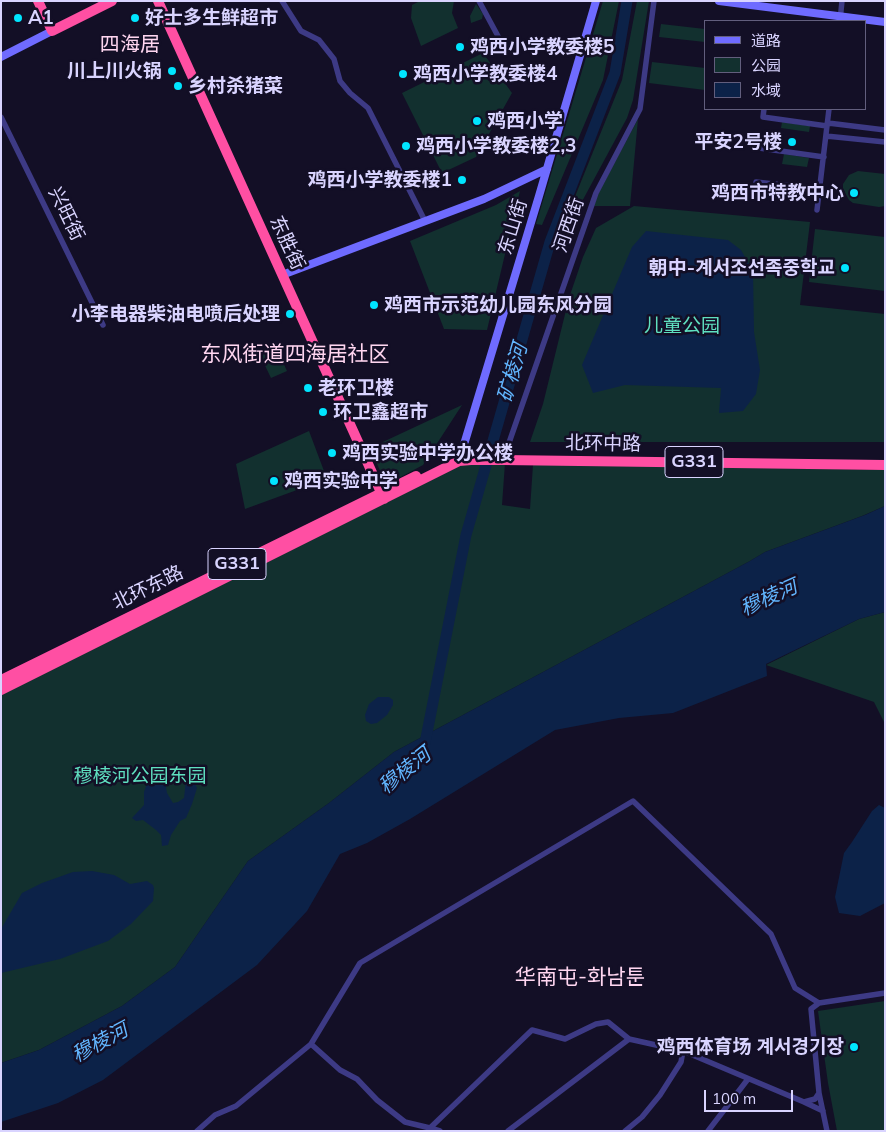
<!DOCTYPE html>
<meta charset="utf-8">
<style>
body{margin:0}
#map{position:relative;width:886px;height:1132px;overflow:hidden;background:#130f26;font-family:Mulish,"Noto Sans SC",sans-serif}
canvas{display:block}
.frame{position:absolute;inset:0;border:2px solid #d9d4ff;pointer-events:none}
.legend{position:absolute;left:704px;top:20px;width:162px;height:90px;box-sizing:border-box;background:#130f26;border:1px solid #625e7d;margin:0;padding:6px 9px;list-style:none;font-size:15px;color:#d9d4ff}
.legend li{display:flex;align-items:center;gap:10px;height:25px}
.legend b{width:25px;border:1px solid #625e7d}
.scale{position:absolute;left:704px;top:1090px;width:89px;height:22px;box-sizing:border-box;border:2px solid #d9d4ff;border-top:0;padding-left:6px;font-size:15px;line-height:18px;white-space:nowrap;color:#d9d4ff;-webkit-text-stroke:4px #130f26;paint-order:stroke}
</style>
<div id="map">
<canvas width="886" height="1132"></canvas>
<div class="frame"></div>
<ul class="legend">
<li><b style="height:6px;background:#6f6bff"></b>道路</li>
<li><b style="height:14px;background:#12302f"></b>公园</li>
<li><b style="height:14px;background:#0c2248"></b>水域</li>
</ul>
<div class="scale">100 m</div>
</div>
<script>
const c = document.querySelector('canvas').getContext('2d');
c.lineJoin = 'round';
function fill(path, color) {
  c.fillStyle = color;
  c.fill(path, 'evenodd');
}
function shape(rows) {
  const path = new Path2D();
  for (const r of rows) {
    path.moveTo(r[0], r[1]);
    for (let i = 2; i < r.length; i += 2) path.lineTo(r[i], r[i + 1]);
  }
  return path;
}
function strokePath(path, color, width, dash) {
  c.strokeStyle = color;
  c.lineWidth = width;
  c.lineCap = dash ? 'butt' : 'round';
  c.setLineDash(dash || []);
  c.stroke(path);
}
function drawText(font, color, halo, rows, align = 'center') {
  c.font = font + ' Mulish,"Noto Sans SC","Noto Sans KR",sans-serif';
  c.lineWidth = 5;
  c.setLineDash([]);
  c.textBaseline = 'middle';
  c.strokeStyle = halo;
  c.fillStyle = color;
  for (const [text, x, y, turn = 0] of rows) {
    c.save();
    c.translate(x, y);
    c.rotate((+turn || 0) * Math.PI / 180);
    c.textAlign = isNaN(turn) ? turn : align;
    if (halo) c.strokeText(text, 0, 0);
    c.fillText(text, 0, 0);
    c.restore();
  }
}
fill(shape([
 [420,1,454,1,452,13,458,28,421,46,411,18,412,5],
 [603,1,619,1,603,80,542,225,536,224],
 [637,1,649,1,633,100,627,118,579,207,572,204,622,80],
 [476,4,483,14,482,19,471,23,470,16],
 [661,24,705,29,705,42,659,37],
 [483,53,512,93,476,157,442,173,402,93],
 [652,62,705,68,705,90,649,83],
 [638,119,630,206,594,206,599,192],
 [782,122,810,126,809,132,781,128],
 [784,154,809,158,807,167,782,164],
 [858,171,885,174,885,206,879,207,853,203,849,200,843,189,843,184,849,175],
 [768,186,798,189,797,200,767,197],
 [520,191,487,330,444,329,410,241,496,205],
 [634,206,810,222,800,305,885,314,885,442,530,442,543,404,569,298,583,257,596,228],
 [815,229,885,237,885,291,809,282],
 [274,343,287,371,271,378,258,351],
 [462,405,423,465,395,480,381,473,370,448],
 [309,431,327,479,245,509,236,464],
 [460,463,505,463,502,505,530,509,533,465,536,463,885,470,885,506,862,516,765,552,750,561,394,752,329,803,248,861,175,967,122,1006,39,1050,1,1063,1,692],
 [885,612,885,724,874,702,766,665,859,619],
 [885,1001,885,1131,837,1131,828,1083,818,1011]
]), '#12302f');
fill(shape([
 [646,231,728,240,741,250,753,271,754,332,760,370,756,394,743,411,719,413,721,388,625,385,593,393,582,365,632,247],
 [885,506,885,612,859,619,766,664,767,676,673,713,619,718,555,730,410,819,367,843,340,854,307,911,257,965,103,1080,58,1103,1,1122,1,1063,39,1050,122,1006,175,967,248,861,329,803,394,752,750,561,765,552,865,515],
 [378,697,389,697,393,700,393,705,387,715,377,723,371,724,366,721,365,715,369,704],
 [154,774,164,775,167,793,173,803,178,802,184,798,186,780,193,780,197,788,192,804,186,818,180,821,171,835,168,845,162,846,161,835,156,830,143,820,136,821,132,818,144,805,144,792,149,778],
 [879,805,885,808,885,903,860,916,839,913,835,897,844,853,852,842,872,811],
 [92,871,114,875,130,884,147,881,153,885,154,888,153,901,131,924,108,941,60,959,1,973,1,929,22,893,42,883,73,872]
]), '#0c2248');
strokePath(shape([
 [424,748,466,535,550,242,615,73,627,1]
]), '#0c2248', 11);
strokePath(shape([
 [282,1,301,31,319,40,334,59,340,81,350,93,368,108,425,221],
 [479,1,499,38],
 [840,21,842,1],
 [764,109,763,117,827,126],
 [1,117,103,325],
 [828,123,885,130],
 [826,136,885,142],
 [759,148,824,157],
 [756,182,820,189],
 [817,210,829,109],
 [503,460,596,193,640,109,654,1],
 [311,1044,360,963,633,801,771,934,795,988,819,1003],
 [819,1093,827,1131],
 [804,1102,823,1111],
 [430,1128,440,1131],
 [197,1131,215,1115,236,1106,311,1044,340,1070,357,1079,377,1100,405,1122,430,1128,532,1030,565,1039,596,1024,608,1022,629,1039,683,1051,804,1102,815,1099,819,1093,811,1009,819,1003,885,993],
 [508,1131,629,1039],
 [625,1131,642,1117,660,1095,681,1062,683,1051],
 [708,1131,748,1079]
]), '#3d3a85', 5.5);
strokePath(shape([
 [719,1,885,22],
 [1,57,52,31],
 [282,275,484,199,547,169],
 [459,461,539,196,596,1]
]), '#6f6bff', 8);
strokePath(shape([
 [38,1,52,31,112,1],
 [158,1,384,499],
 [1,680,416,476],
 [1,690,459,461,471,460,503,460,885,465]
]), '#ff4fa3', 10);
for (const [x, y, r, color] of [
 [18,18,5,"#00e5ff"],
 [135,18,5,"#00e5ff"],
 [460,47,5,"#00e5ff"],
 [172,71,5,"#00e5ff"],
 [403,74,5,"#00e5ff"],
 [178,86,5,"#00e5ff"],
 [477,121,5,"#00e5ff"],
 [792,142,5,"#00e5ff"],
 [406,146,5,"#00e5ff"],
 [462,180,5,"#00e5ff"],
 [854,193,5,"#00e5ff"],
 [845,268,5,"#00e5ff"],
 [374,305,5,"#00e5ff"],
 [290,314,5,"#00e5ff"],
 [308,388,5,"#00e5ff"],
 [323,412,5,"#00e5ff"],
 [332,453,5,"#00e5ff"],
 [274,481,5,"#00e5ff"],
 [854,1047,5,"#00e5ff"]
]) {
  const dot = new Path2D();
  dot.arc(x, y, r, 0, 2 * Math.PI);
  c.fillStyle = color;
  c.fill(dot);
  strokePath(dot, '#130f26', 2);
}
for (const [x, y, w] of [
 [694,462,58],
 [237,564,58]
]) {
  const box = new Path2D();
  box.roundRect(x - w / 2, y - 15.5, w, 31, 4);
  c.fillStyle = '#130f26';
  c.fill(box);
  strokePath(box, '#d9d4ff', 1);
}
drawText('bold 18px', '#d9d4ff', null, [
 ["G331",694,462],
 ["G331",237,564]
]);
drawText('bold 19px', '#d9d4ff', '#130f26', [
 ["A1",28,18],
 ["好士多生鲜超市",145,18],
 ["鸡西小学教委楼5",470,47],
 ["川上川火锅",162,71,"right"],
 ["鸡西小学教委楼4",413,74],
 ["乡村杀猪菜",188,86],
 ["鸡西小学",487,121],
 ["平安2号楼",782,142,"right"],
 ["鸡西小学教委楼2,3",416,146],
 ["鸡西小学教委楼1",452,180,"right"],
 ["鸡西市特教中心",844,193,"right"],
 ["朝中-계서조선족중학교",835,268,"right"],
 ["鸡西市示范幼儿园东风分园",384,305],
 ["小李电器柴油电喷后处理",280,314,"right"],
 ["老环卫楼",318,388],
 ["环卫鑫超市",333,412],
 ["鸡西实验中学办公楼",342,453],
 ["鸡西实验中学",284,481],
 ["鸡西体育场 계서경기장",844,1047,"right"]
], 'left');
drawText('19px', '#d9d4ff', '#130f26', [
 ["兴旺街",66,214,64],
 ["河西街",569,225,-71],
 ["东山街",513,227,-73],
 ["东胜街",287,243,65],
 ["北环中路",603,444,1],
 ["北环东路",148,588,-26]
]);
drawText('19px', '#5fe0c0', '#130f26', [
 ["儿童公园",682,326],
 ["穆棱河公园东园",140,776]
]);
drawText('20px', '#ffd6f0', '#130f26', [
 ["四海居",130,45]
]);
drawText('italic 20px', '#62b6ff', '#130f26', [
 ["矿棱河",513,373,-74],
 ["穆棱河",769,598,-24],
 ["穆棱河",405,771,-39],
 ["穆棱河",100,1043,-28]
]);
drawText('21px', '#ffd6f0', '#130f26', [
 ["东风街道四海居社区",295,355],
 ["华南屯-화남툰",580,978]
]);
</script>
